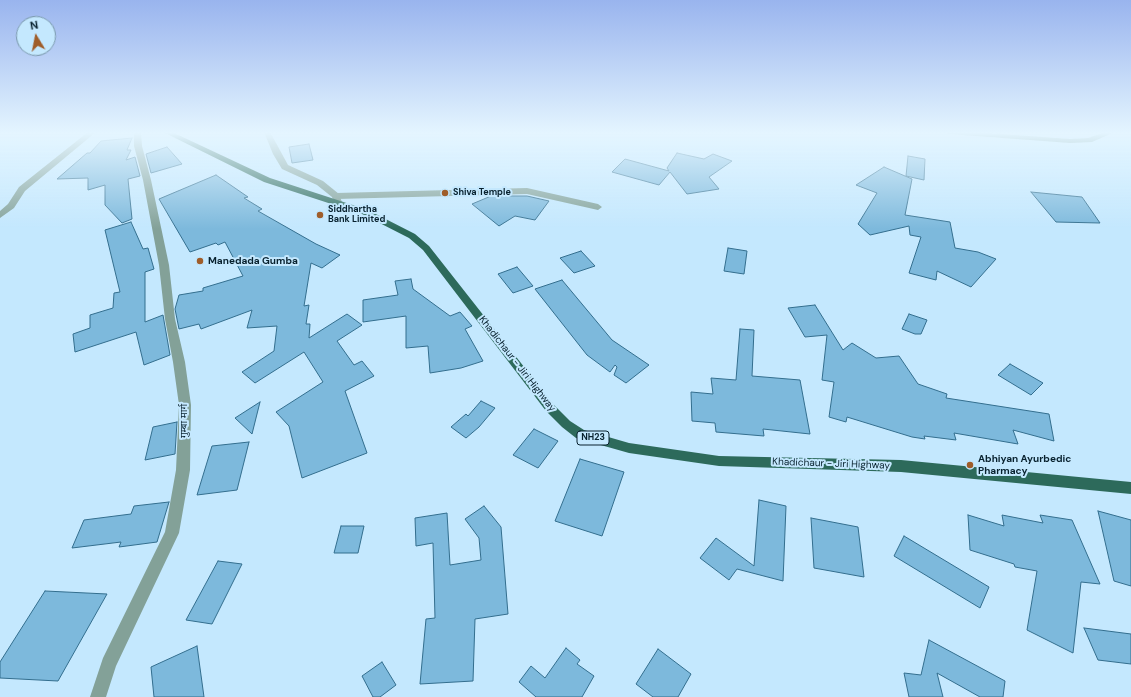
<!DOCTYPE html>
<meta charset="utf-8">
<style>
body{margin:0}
#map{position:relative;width:1131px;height:697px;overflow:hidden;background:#c4e8fe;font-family:"DM Sans",sans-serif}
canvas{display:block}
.north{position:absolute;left:16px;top:16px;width:40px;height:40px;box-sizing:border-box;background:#c4e8fe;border:1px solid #7998ab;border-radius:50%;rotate:350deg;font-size:11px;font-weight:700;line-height:16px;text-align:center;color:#08212e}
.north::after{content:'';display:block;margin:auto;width:14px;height:18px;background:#9f5d2a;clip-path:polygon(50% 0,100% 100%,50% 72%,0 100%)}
</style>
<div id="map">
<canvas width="1131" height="697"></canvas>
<div class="north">N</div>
</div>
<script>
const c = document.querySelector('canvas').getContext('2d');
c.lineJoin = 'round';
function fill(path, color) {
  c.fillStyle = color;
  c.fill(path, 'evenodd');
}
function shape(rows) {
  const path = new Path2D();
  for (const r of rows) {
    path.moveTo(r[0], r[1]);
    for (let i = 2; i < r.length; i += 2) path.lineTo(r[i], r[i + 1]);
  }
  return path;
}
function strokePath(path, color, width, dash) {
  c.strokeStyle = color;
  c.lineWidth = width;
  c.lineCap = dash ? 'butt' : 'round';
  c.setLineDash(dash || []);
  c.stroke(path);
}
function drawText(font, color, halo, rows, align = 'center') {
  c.font = font + ' "DM Sans","Noto Sans Devanagari",sans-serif';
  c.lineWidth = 4;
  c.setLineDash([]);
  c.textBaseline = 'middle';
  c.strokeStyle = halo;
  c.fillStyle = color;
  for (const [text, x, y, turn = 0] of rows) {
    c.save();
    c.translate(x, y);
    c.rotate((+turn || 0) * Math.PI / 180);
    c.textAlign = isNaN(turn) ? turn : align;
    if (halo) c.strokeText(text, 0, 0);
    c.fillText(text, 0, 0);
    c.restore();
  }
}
const building = shape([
 [132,138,127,150,131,150,126,160,135,157,140,176,128,179,132,219,122,223,105,205,105,185,88,190,88,178,57,179,87,153,90,153,101,141,132,138],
 [309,144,313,160,292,163,289,147,309,144],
 [167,147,182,164,151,173,146,154,167,147],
 [677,153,704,159,713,154,732,161,709,177,719,189,687,194,670,172,659,185,612,172,625,159,669,171,667,168,677,153],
 [908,156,925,159,924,180,906,176,908,156],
 [884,167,912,179,905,215,950,222,955,248,978,252,996,259,971,287,937,271,936,280,909,273,921,237,910,235,909,226,870,235,858,224,877,193,856,185,884,167],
 [216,175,248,197,244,198,262,209,258,211,316,244,340,255,322,268,311,263,304,306,309,305,306,324,310,324,309,338,347,314,362,325,337,341,354,365,362,361,374,376,345,391,367,453,302,478,289,426,276,412,323,382,304,352,255,383,242,372,274,351,277,326,247,328,252,310,201,329,199,324,179,329,175,309,179,295,203,291,203,288,243,276,225,242,218,245,216,243,190,252,159,199,216,175],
 [1031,192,1082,197,1100,223,1056,222,1031,192],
 [491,196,527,196,549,201,535,220,515,216,499,226,472,204,491,196],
 [131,222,143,249,148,248,154,269,145,272,145,322,163,315,170,355,144,365,136,332,75,352,73,334,90,328,90,315,113,308,114,293,120,292,105,230,131,222],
 [728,248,747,251,744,274,724,271,728,248],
 [581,251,595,266,574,273,560,258,581,251],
 [517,267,533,286,513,293,498,274,517,267],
 [411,279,413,289,450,316,460,312,472,326,465,329,483,361,461,368,430,373,428,346,406,348,406,316,363,322,363,300,398,295,395,281,411,279],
 [562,280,612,340,649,365,626,383,614,375,617,367,615,365,610,372,587,355,535,289,562,280],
 [815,305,843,350,852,343,876,358,899,356,918,384,947,394,946,398,1049,414,1054,441,1013,430,1018,444,954,433,956,440,924,436,925,439,912,437,847,417,846,422,829,417,834,382,822,380,827,335,805,337,788,308,815,305],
 [909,314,927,320,921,334,915,334,902,329,909,314],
 [740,329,754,330,752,376,800,380,810,434,763,429,764,436,716,432,715,423,692,421,691,392,713,394,711,378,736,380,740,329],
 [1010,364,1043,383,1031,395,998,375,1010,364],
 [481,401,495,408,479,427,466,438,451,427,466,414,468,416,481,401],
 [260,402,252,434,235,418,260,402],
 [177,422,175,454,145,460,153,427,177,422],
 [534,429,558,441,538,468,513,455,534,429],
 [249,442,237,490,197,495,212,446,249,442],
 [580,459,624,472,602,536,555,521,580,459],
 [759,500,786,506,783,581,737,569,729,580,700,558,716,538,754,566,759,500],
 [169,502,157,542,119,547,121,542,72,548,84,520,131,514,134,506,169,502],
 [484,506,501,527,508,614,475,619,473,681,420,684,426,619,435,618,433,543,416,546,415,518,447,513,450,565,481,560,479,538,465,519,484,506],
 [1098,511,1131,520,1131,586,1114,581,1098,511],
 [968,515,1004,526,1002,515,1043,523,1040,515,1072,520,1100,584,1081,582,1073,653,1027,630,1037,571,1015,567,1014,564,970,550,968,515],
 [811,518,858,527,864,577,814,568,811,518],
 [341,526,364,526,358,553,334,553,341,526],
 [904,536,989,587,980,608,894,556,904,536],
 [218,561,242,564,212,624,186,620,218,561],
 [45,591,107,594,58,681,0,678,0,662,45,591],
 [1084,628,1131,634,1131,664,1098,660,1084,628],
 [929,640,1005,681,1003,697,980,697,937,673,943,697,909,697,904,673,921,675,929,640],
 [197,646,204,697,154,697,151,667,197,646],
 [566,648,580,660,577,664,594,676,582,697,536,697,519,682,531,666,545,678,566,648],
 [658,649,691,674,678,697,653,697,636,684,658,649],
 [382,662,396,685,380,697,373,697,362,676,382,662]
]);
fill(building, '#7db9dc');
strokePath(building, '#336e8e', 1);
fill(shape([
 [88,132,96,132,25,191,14,208,0,218,0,211,8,204,19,187,88,132],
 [134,132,141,132,142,146,151,180,169,265,175,319,185,362,191,405,190,470,179,533,116,666,106,697,90,697,103,658,165,532,176,470,179,405,173,362,165,319,159,265,143,180,134,146,134,132],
 [527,188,598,204,602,207,598,210,527,194,336,199,332,196,336,193,527,188]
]), '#83a198');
fill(shape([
 [264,132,270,132,288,165,323,181,339,194,343,205,342,207,336,207,332,197,317,185,282,169,273,154,264,132]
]), '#83a198');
fill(shape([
 [945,132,975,132,1070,139,1088,138,1105,132,1115,132,1092,142,1070,143,949,134,945,132]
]), '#538174');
fill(shape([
 [163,132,172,132,270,178,368,210,415,234,429,246,554,405,570,421,584,430,629,443,719,456,901,460,1131,482,1131,494,901,472,719,466,629,453,576,438,562,427,546,411,423,250,409,238,362,214,264,182,163,132]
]), '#2d6a5b');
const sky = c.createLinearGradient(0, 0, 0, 229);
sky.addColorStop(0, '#99b4ee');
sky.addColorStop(0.58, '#e4f5ff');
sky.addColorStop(1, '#e4f5ff00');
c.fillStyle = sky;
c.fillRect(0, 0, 1131, 229);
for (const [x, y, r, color] of [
 [445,193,4,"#9f5d2a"],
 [320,215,4,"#9f5d2a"],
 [200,261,4,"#9f5d2a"],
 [970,465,4,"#9f5d2a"]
]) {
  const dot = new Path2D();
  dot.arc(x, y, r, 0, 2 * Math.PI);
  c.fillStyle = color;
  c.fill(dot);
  strokePath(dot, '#c4e8fe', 1.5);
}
drawText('bold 9px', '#08212e', '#c4e8fe', [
 ["Shiva Temple",453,193],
 ["Siddhartha",328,210],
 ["Bank Limited",328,220]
], 'left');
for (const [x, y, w] of [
 [593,438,32]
]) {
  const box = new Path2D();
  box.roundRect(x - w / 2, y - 7, w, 14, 3);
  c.fillStyle = '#c4e8fe';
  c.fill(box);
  strokePath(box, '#08212e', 1);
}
drawText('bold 9px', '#08212e', null, [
 ["NH23",593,438]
]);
drawText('bold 10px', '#08212e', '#c4e8fe', [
 ["Manedada Gumba",208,261],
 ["Abhiyan Ayurbedic",978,459],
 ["Pharmacy",978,471]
], 'left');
drawText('10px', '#08212e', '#c4e8fe', [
 ["Khadichaur - Jiri Highway",517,364,52],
 ["गुम्बा मार्ग",184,421,-90],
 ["Khadichaur - Jiri Highway",831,464,2]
]);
</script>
